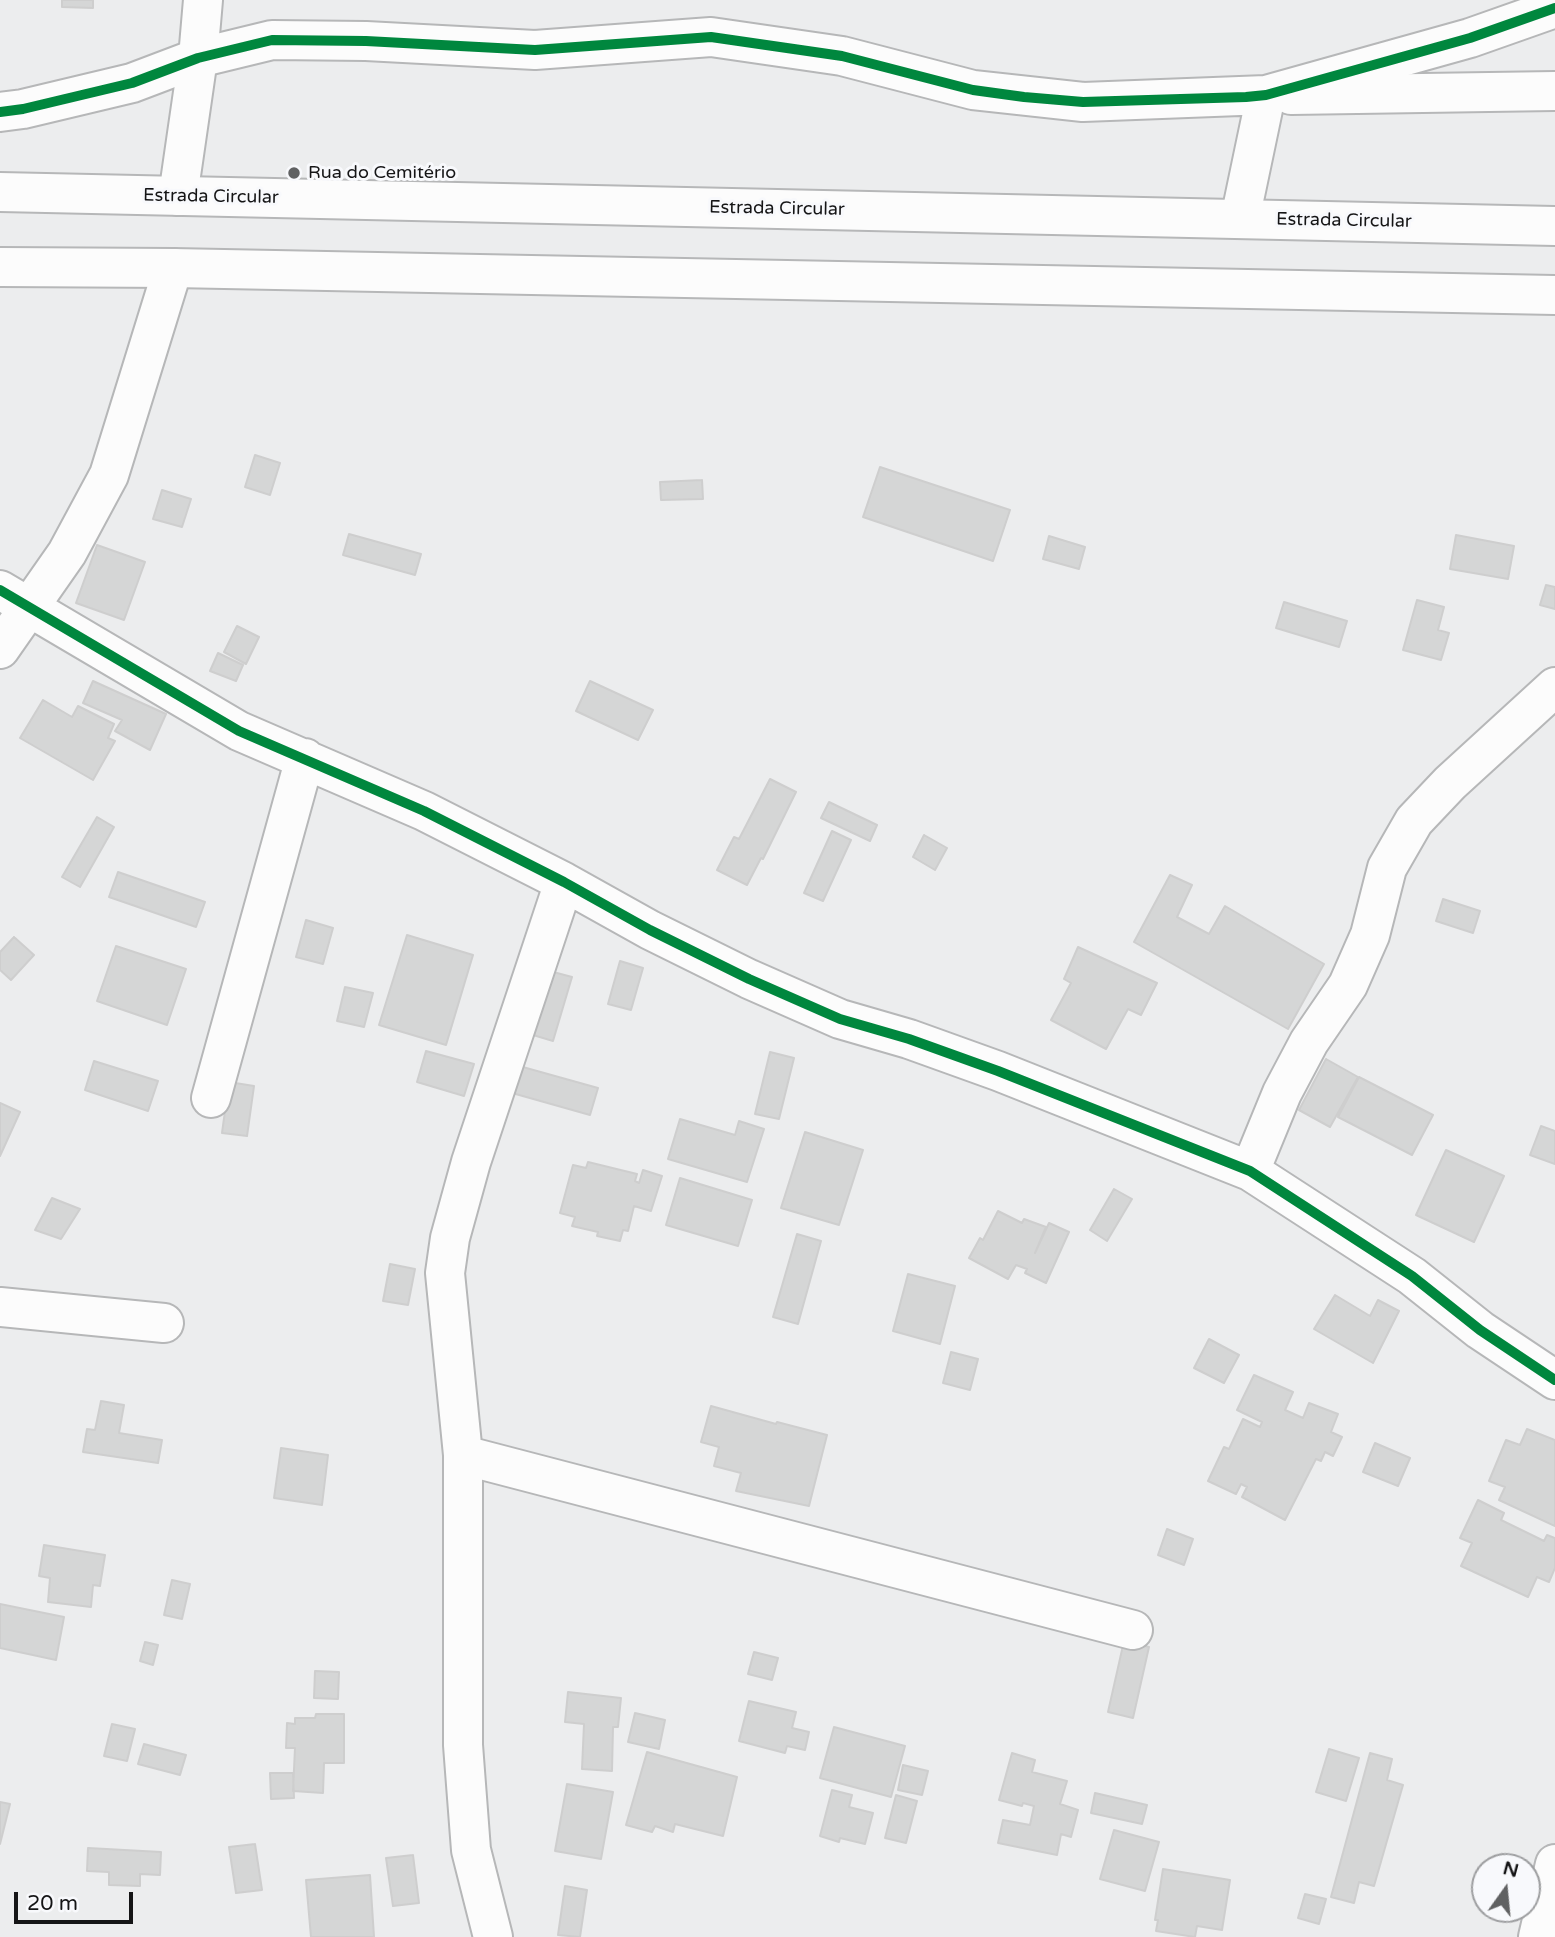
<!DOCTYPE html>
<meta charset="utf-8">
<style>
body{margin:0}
#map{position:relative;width:1555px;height:1937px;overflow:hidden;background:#ecedee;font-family:"Varela Round",sans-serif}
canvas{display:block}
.north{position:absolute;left:1471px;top:1853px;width:70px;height:70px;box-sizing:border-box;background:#f8f9fc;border:2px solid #9d9ea0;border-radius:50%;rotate:15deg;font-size:19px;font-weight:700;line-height:28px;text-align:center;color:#151516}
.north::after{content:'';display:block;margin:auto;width:24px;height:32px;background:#606162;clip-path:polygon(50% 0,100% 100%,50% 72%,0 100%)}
.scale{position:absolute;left:14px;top:1892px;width:119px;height:32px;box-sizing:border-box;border:4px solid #151516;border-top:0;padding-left:9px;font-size:21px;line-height:24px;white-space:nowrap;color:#151516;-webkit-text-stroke:5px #f8f9fc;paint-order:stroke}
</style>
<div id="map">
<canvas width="1555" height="1937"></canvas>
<div class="north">N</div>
<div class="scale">20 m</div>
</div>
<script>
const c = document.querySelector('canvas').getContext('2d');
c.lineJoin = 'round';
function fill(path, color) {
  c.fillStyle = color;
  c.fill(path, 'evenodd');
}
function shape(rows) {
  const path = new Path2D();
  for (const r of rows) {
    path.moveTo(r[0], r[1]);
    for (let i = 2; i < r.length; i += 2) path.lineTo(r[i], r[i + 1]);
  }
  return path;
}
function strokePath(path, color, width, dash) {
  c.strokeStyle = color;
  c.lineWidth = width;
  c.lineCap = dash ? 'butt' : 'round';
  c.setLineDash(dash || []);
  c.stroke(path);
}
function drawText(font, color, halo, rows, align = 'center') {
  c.font = font + ' "Varela Round",sans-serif';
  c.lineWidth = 6;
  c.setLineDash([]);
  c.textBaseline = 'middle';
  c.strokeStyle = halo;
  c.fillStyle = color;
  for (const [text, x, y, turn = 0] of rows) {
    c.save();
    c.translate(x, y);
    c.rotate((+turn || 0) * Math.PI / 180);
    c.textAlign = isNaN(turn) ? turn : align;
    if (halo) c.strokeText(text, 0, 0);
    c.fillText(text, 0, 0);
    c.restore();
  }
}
const building = shape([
 [62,0,93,0,93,8,62,7,62,0],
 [255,455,280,463,270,495,245,487,255,455],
 [880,467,1010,510,993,561,863,517,880,467],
 [702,480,703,499,661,500,660,482,702,480],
 [162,490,191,499,182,527,153,519,162,490],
 [349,534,421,554,415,575,343,555,349,534],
 [1456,535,1514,546,1508,579,1450,569,1456,535],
 [1049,536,1085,547,1079,569,1043,559,1049,536],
 [97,545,145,562,124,620,76,603,97,545],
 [1546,585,1555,587,1555,609,1540,605,1546,585],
 [1417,600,1444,607,1438,630,1449,633,1441,660,1403,650,1417,600],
 [1284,602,1347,621,1339,647,1276,628,1284,602],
 [237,626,259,637,246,664,224,652,237,626],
 [218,653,243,665,236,681,210,671,218,653],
 [93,681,166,714,150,750,115,731,122,720,83,703,93,681],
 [590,681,653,710,638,740,576,711,590,681],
 [43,700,72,717,78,706,114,724,108,738,115,741,93,780,20,738,43,700],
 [770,779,796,792,763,859,761,858,747,885,717,870,734,837,739,839,770,779],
 [829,802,877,825,870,841,821,818,829,802],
 [97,817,114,827,80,887,62,877,97,817],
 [832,831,851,840,823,901,804,893,832,831],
 [924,835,947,848,935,870,913,857,924,835],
 [118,872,205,902,196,927,109,897,118,872],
 [1170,875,1192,885,1177,917,1209,934,1225,906,1324,964,1288,1029,1134,942,1170,875],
 [1443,899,1480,911,1473,933,1436,921,1443,899],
 [306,920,333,928,323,964,296,957,306,920],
 [407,935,473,955,446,1045,379,1025,407,935],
 [14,937,34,955,11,980,0,970,0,952,14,937],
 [116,946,186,969,167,1025,97,1001,116,946],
 [1078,947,1157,983,1141,1015,1128,1009,1106,1049,1051,1020,1071,983,1064,979,1078,947],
 [620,961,643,968,631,1010,608,1004,620,961],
 [542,969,572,977,553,1041,523,1032,542,969],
 [345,987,373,993,364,1027,337,1021,345,987],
 [426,1051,474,1064,464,1096,417,1082,426,1051],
 [770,1052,794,1058,779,1119,755,1114,770,1052],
 [1326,1059,1358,1077,1330,1127,1299,1110,1326,1059],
 [94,1061,158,1081,148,1111,85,1090,94,1061],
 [512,1064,598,1088,590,1115,505,1091,512,1064],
 [1359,1077,1433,1115,1412,1155,1338,1117,1359,1077],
 [229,1082,254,1086,247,1136,222,1133,229,1082],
 [0,1103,20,1112,0,1156,0,1103],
 [680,1119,735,1135,739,1121,764,1129,747,1182,668,1159,680,1119],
 [1541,1126,1555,1131,1555,1164,1530,1155,1541,1126],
 [805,1132,863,1150,839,1225,781,1208,805,1132],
 [1446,1150,1504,1176,1474,1242,1416,1215,1446,1150],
 [588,1162,637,1174,635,1181,639,1183,643,1170,662,1176,651,1211,634,1206,628,1231,623,1230,620,1241,597,1236,598,1232,572,1226,575,1217,560,1213,573,1165,586,1168,588,1162],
 [680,1178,752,1200,738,1246,666,1225,680,1178],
 [1114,1189,1132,1199,1107,1241,1090,1230,1114,1189],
 [52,1198,80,1209,61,1239,35,1230,52,1198],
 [998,1211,1022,1223,1024,1219,1046,1227,1035,1253,1049,1223,1069,1232,1046,1283,1025,1273,1027,1269,1016,1265,1008,1279,969,1258,980,1238,983,1240,998,1211],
 [797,1234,821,1241,798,1324,773,1317,797,1234],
 [390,1264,415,1269,408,1305,383,1301,390,1264],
 [908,1274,955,1286,940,1344,893,1331,908,1274],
 [1335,1295,1370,1316,1378,1300,1399,1311,1373,1363,1314,1329,1335,1295],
 [1209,1339,1239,1355,1224,1383,1194,1368,1209,1339],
 [951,1352,978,1359,970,1390,943,1383,951,1352],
 [1254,1375,1293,1392,1285,1410,1303,1418,1309,1403,1338,1414,1331,1432,1342,1437,1333,1456,1325,1452,1321,1461,1316,1459,1285,1520,1242,1497,1247,1487,1241,1484,1236,1494,1208,1481,1224,1447,1229,1449,1243,1419,1260,1427,1262,1422,1237,1410,1254,1375],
 [101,1401,124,1405,119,1433,162,1440,158,1463,83,1452,87,1429,95,1430,101,1401],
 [711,1406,776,1424,777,1422,827,1435,809,1506,736,1491,741,1473,714,1466,719,1447,701,1442,711,1406],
 [1527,1429,1555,1440,1555,1526,1499,1500,1505,1487,1489,1481,1506,1440,1520,1445,1527,1429],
 [1375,1443,1410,1458,1398,1486,1363,1472,1375,1443],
 [281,1448,328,1455,322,1505,274,1498,281,1448],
 [1478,1500,1504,1513,1501,1520,1544,1541,1547,1535,1555,1538,1555,1568,1549,1582,1537,1577,1528,1597,1461,1566,1472,1543,1460,1538,1478,1500],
 [1167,1529,1193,1539,1184,1565,1158,1555,1167,1529],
 [44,1545,105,1555,100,1586,93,1585,91,1607,48,1602,50,1578,39,1576,44,1545],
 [172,1580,190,1584,182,1619,164,1615,172,1580],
 [0,1604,64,1617,56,1660,0,1648,0,1604],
 [1124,1641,1149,1647,1133,1718,1108,1712,1124,1641],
 [145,1642,158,1645,153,1665,140,1661,145,1642],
 [754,1652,778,1658,772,1680,748,1674,754,1652],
 [315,1671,339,1672,338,1699,314,1698,315,1671],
 [568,1692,621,1698,618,1727,613,1727,612,1771,582,1769,584,1724,565,1722,568,1692],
 [749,1701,796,1712,792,1728,809,1732,805,1750,787,1746,785,1753,739,1741,749,1701],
 [635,1713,665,1720,659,1749,628,1742,635,1713],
 [316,1714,344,1714,344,1763,324,1763,323,1793,293,1791,295,1748,286,1748,287,1723,295,1724,295,1718,315,1718,316,1714],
 [112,1724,135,1729,127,1761,104,1756,112,1724],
 [834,1727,905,1746,891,1797,820,1778,834,1727],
 [144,1744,186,1755,180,1775,138,1764,144,1744],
 [1329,1749,1359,1758,1346,1801,1316,1792,1329,1749],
 [647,1752,737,1777,723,1836,675,1824,673,1832,655,1826,652,1832,626,1825,647,1752],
 [1012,1753,1035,1760,1032,1772,1067,1781,1060,1804,1078,1810,1071,1837,1061,1834,1057,1855,998,1843,1003,1820,1030,1825,1034,1806,1023,1803,1022,1806,999,1800,1012,1753],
 [1370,1753,1392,1759,1387,1780,1403,1785,1374,1886,1359,1882,1354,1903,1331,1897,1370,1753],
 [903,1765,928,1771,922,1795,898,1790,903,1765],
 [270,1773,293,1773,294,1798,271,1799,270,1773],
 [567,1784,613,1792,601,1859,555,1851,567,1784],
 [832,1790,852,1795,849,1807,873,1813,865,1844,840,1838,839,1842,820,1836,832,1790],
 [1095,1793,1147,1805,1142,1824,1091,1813,1095,1793],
 [896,1795,917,1801,906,1843,885,1838,896,1795],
 [0,1802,10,1804,0,1844,0,1802],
 [1114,1830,1159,1842,1145,1891,1100,1879,1114,1830],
 [255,1844,262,1890,236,1893,229,1847,255,1844],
 [88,1848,161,1852,160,1875,140,1874,140,1886,109,1885,109,1872,87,1871,88,1848],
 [413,1855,419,1903,393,1906,386,1858,413,1855],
 [1163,1869,1230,1880,1222,1930,1197,1926,1195,1937,1156,1931,1158,1920,1155,1920,1163,1869],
 [370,1875,374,1937,311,1937,306,1880,370,1875],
 [565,1886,587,1890,580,1937,558,1935,565,1886],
 [1305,1894,1326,1899,1319,1924,1298,1918,1305,1894]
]);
fill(building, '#d5d6d6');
strokePath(building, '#cecece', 2);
const street = shape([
 [1291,95,1555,91],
 [0,112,23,109,132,83,198,58,203,0],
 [0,590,239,731,424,811,564,882,650,930,749,979,840,1019,909,1039,998,1071,1250,1171,1412,1276,1480,1330,1555,1380],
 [0,649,67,553,109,475,173,268],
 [211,1098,305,758],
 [1250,1171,1282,1093,1309,1042,1348,985,1370,935,1387,868,1414,821,1450,783,1555,687],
 [0,1307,164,1323],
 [463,1455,1133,1630],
 [493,1937,471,1850,463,1745,463,1455,445,1273,450,1238,471,1162,564,882],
 [1538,1937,1555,1864]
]);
const secondary = shape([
 [178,196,198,58,272,40,366,41,535,50,711,37,842,56,973,90,1083,102,1266,95,1470,38,1555,8],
 [1240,219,1266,95]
]);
const primary = shape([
 [0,192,1555,226],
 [0,267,173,268,1555,295]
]);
strokePath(street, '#b6b7b8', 42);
strokePath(secondary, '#b6b7b8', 42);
strokePath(primary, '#b6b7b8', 42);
strokePath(street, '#fcfcfc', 38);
strokePath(secondary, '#fcfcfc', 38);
strokePath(primary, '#fcfcfc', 38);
strokePath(shape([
 [0,112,23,109,132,83,198,58,272,40,366,41,535,50,711,37,842,56,973,90,1024,97,1083,102,1246,97,1266,95,1470,38,1555,8],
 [0,590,239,731,424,811,564,882,650,930,749,979,840,1019,909,1039,998,1071,1250,1171,1412,1276,1480,1330,1555,1380]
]), '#00873e', 10);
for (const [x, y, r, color] of [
 [294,173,7,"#606162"]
]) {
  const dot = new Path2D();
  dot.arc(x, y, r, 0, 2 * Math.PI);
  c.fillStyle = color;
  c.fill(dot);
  strokePath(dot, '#f8f9fc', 2.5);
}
drawText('18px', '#151516', '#f8f9fc', [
 ["Rua do Cemitério",308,173]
], 'left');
drawText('18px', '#151516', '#f8f9fc', [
 ["Estrada Circular",211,197,1],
 ["Estrada Circular",777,209,1],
 ["Estrada Circular",1344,221,1]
]);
</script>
